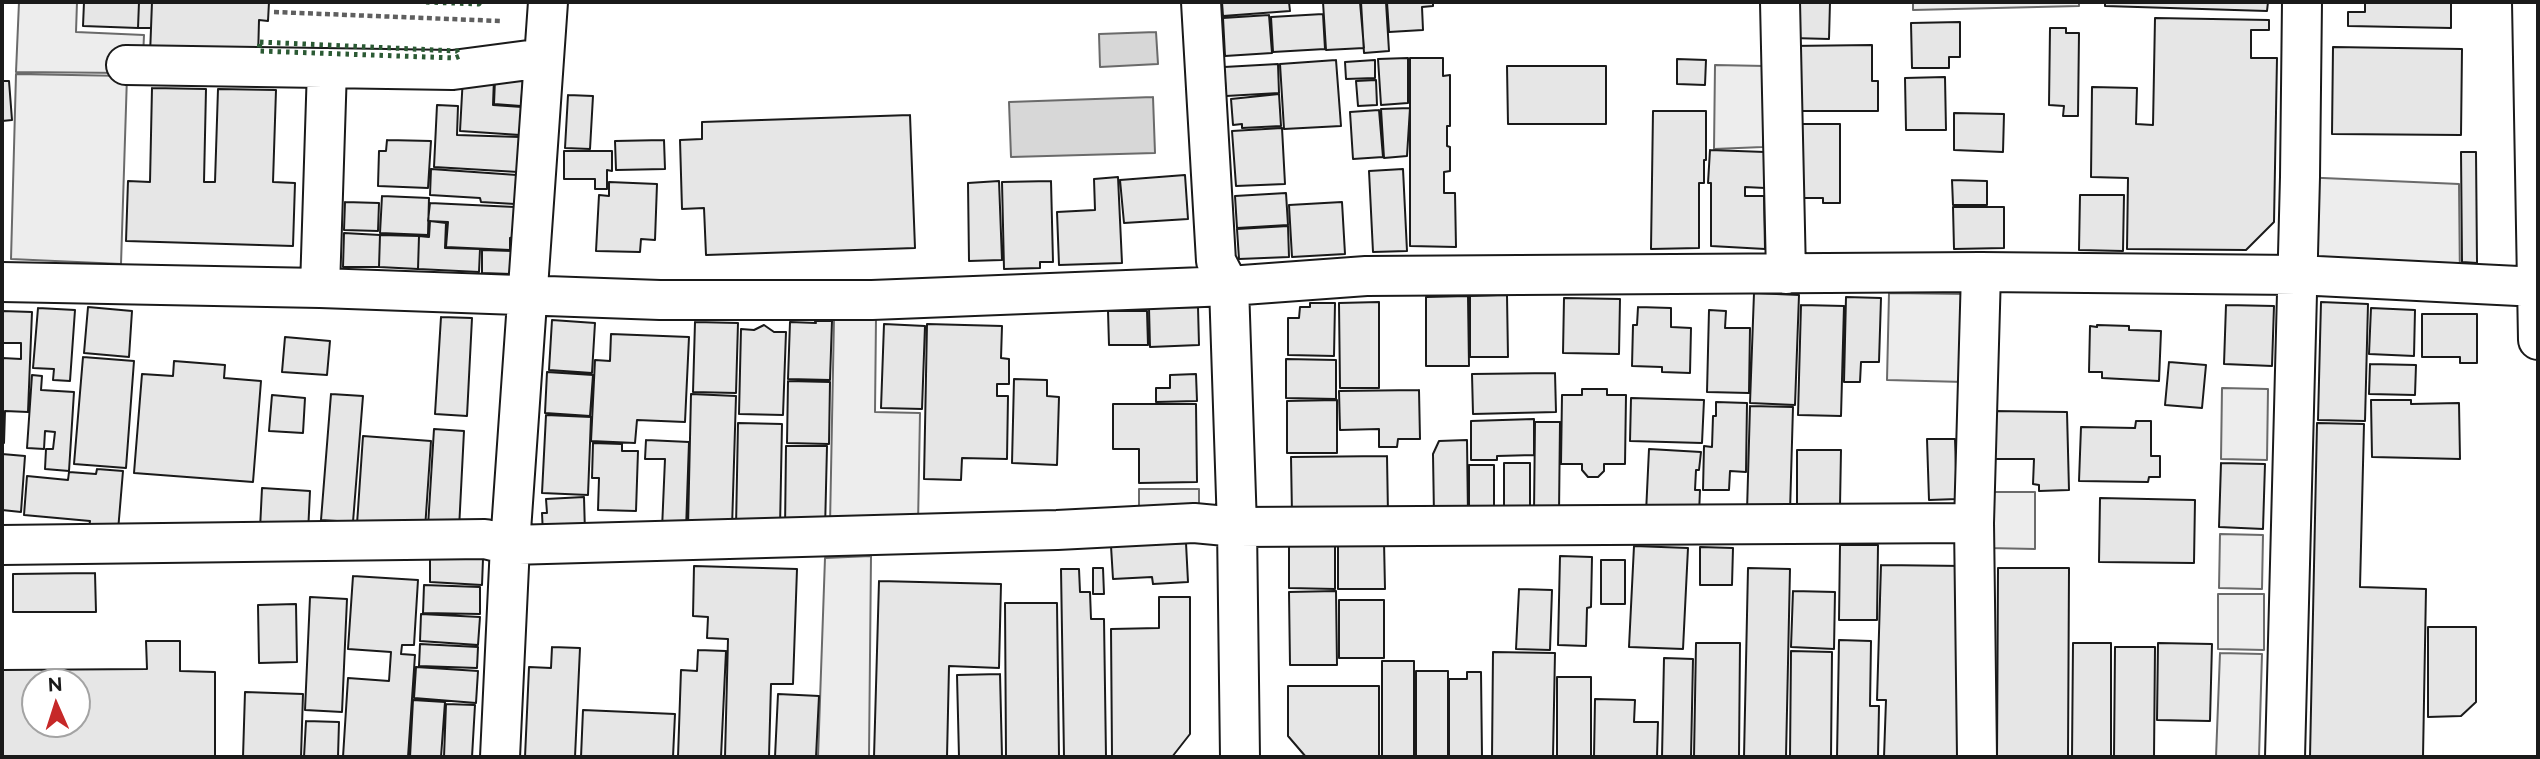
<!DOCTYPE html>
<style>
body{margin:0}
#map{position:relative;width:2540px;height:759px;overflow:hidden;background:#fff;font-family:Raleway,sans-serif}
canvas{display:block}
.frame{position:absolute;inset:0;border:4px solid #1a1a1a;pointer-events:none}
.north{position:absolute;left:21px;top:668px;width:70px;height:70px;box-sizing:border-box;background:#fff;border:2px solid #a3a3a3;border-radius:50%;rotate:357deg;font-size:19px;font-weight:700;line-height:28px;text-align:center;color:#1a1a1a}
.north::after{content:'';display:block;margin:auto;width:24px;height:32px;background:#c62828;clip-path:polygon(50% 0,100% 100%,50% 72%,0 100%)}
</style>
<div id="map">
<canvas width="2540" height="759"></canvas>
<div class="frame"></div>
<div class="north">N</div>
</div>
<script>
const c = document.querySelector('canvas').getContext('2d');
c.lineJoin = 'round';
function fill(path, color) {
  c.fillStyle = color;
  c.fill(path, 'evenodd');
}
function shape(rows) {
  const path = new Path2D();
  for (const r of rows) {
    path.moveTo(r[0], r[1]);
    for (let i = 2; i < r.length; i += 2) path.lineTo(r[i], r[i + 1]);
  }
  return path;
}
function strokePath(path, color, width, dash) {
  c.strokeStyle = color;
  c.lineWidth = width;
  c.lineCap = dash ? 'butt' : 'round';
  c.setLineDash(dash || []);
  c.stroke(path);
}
const built = shape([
 [19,2,77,2,76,32,144,35,143,58,125,73,16,72,19,2],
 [1913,2,2079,2,2079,6,1913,10,1913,2],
 [1715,65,1765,66,1763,147,1714,149,1715,65],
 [16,74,127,76,121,264,11,259,16,74],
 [2300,177,2459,184,2460,284,2297,275,2300,177],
 [1889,293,1966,294,1964,382,1887,380,1889,293],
 [834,318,876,318,875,412,920,413,918,525,830,524,834,318],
 [2222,388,2268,389,2267,460,2221,459,2222,388],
 [1139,489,1199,489,1199,516,1139,517,1139,489],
 [1989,492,2035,492,2035,549,1988,548,1989,492],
 [2220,534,2263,535,2262,589,2219,588,2220,534],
 [871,556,869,757,818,757,825,558,871,556],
 [2218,594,2264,594,2264,650,2218,649,2218,594],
 [2220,653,2262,654,2259,757,2216,757,2220,653]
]);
fill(built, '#ededed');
strokePath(built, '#6a6a6a', 2);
const water = shape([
 [1156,32,1158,64,1100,67,1099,34,1156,32],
 [1153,97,1155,153,1011,157,1009,102,1153,97]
]);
fill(water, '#d7d7d7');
strokePath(water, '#6a6a6a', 2);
const building = shape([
 [84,2,139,2,138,28,83,26,84,2],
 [139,2,152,2,151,28,138,28,139,2],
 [152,2,269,2,268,21,259,20,258,59,150,55,152,2],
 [1222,2,1289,2,1290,11,1223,16,1222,2],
 [1323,2,1360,2,1364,48,1326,50,1323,2],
 [1361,2,1386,2,1389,51,1364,53,1361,2],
 [1387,2,1433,2,1433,6,1422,7,1423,30,1389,32,1387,2],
 [1793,2,1830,2,1829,39,1792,38,1793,2],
 [2105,2,2268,2,2267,11,2105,6,2105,2],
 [2365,2,2451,2,2451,28,2348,26,2348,12,2365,12,2365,2],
 [1323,14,1325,49,1273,52,1271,17,1323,14],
 [1269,15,1272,53,1225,56,1223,18,1269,15],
 [2155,18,2269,20,2269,30,2251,30,2251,58,2277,58,2274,222,2246,250,2127,249,2128,178,2091,177,2092,87,2137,88,2136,124,2153,125,2155,18],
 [1960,22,1960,57,1949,57,1949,68,1912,68,1911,23,1960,22],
 [2050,28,2066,28,2066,33,2079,33,2078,116,2063,116,2064,106,2049,105,2050,28],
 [1872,45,1872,81,1878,81,1878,111,1790,111,1790,46,1872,45],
 [2333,47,2462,49,2461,135,2332,134,2333,47],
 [1408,58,1408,103,1381,105,1378,59,1408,58],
 [1410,58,1443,58,1443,76,1450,75,1450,126,1447,126,1447,146,1450,147,1450,171,1444,172,1444,193,1455,193,1456,247,1410,246,1410,58],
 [1677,59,1706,60,1705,85,1677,84,1677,59],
 [1336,60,1341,126,1284,129,1280,64,1336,60],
 [1375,60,1375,78,1346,79,1345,62,1375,60],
 [1278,64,1279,93,1226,96,1224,67,1278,64],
 [1507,66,1606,66,1606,124,1508,124,1507,66],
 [463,76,494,78,493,105,522,107,520,135,460,131,463,76],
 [1945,77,1946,130,1906,130,1905,78,1945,77],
 [495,79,523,81,521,106,494,104,495,79],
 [1376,80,1377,105,1358,106,1356,81,1376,80],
 [2,81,9,81,12,120,2,121,2,81],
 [152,88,206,89,204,182,215,182,218,89,276,90,273,182,295,183,293,246,126,241,128,181,150,182,152,88],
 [1279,94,1281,126,1242,128,1242,124,1233,125,1231,99,1279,94],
 [568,95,593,96,590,149,565,148,568,95],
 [437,105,458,106,457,135,520,137,518,172,434,167,437,105],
 [1410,108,1407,156,1384,158,1381,109,1410,108],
 [1379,110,1383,157,1353,159,1350,112,1379,110],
 [1653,111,1706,111,1706,160,1704,160,1704,183,1699,183,1699,248,1651,249,1653,111],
 [1954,113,2004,114,2003,152,1954,150,1954,113],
 [910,115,915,248,706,255,704,208,682,209,680,140,702,139,702,122,910,115],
 [1789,124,1840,124,1840,203,1823,203,1823,198,1789,198,1789,124],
 [1282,128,1285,184,1236,186,1232,131,1282,128],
 [387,140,431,141,428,188,378,186,379,151,386,151,387,140],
 [664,140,665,169,616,170,615,141,664,140],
 [1710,150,1765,152,1765,188,1745,187,1745,196,1764,196,1765,249,1711,246,1711,183,1708,183,1710,150],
 [564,151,612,151,612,171,607,170,607,189,595,189,595,179,564,179,564,151],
 [2461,152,2476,152,2477,263,2462,262,2461,152],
 [431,169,517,175,515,204,481,202,480,198,430,195,431,169],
 [1403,169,1407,251,1373,252,1369,171,1403,169],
 [1185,175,1188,219,1124,223,1120,180,1185,175],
 [1118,177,1122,263,1059,265,1057,212,1095,210,1094,179,1118,177],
 [1952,180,1987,181,1987,205,1953,205,1952,180],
 [999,181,1002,260,969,261,968,183,999,181],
 [1051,181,1053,262,1040,262,1040,268,1004,269,1002,182,1051,181],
 [609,182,657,184,655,240,641,239,640,252,596,251,599,195,609,196,609,182],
 [1286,193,1288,225,1237,228,1235,196,1286,193],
 [2080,195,2124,195,2123,251,2079,250,2080,195],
 [382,196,429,198,428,235,380,233,382,196],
 [345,202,379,203,378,231,344,230,345,202],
 [1342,202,1345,254,1292,257,1289,205,1342,202],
 [430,203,515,207,514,237,510,238,510,250,446,247,448,222,428,221,430,203],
 [1953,207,2004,207,2004,248,1954,249,1953,207],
 [430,221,446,223,445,248,480,249,479,272,418,269,419,236,429,237,430,221],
 [1288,226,1289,257,1239,259,1237,229,1288,226],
 [344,233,380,235,379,267,343,267,344,233],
 [380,235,419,236,418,269,379,267,380,235],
 [482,250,512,251,511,274,482,273,482,250],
 [1754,293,1799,295,1795,405,1750,403,1754,293],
 [1507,295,1508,357,1470,357,1470,296,1507,295],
 [1468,296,1469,366,1426,366,1426,297,1468,296],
 [1846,297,1881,298,1879,362,1861,362,1860,382,1844,382,1846,297],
 [1564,298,1620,299,1619,354,1563,353,1564,298],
 [1379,302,1379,388,1340,388,1339,303,1379,302],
 [2321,302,2368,304,2365,421,2318,420,2321,302],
 [1310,303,1335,303,1334,356,1288,355,1288,318,1299,318,1300,307,1310,307,1310,303],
 [1801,305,1844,306,1841,416,1798,415,1801,305],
 [2226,305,2274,306,2272,366,2224,364,2226,305],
 [88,307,132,311,129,357,84,353,88,307],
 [1198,307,1199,345,1150,347,1149,308,1198,307],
 [1638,307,1671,308,1671,327,1691,328,1690,373,1662,372,1662,367,1632,366,1633,325,1637,325,1638,307],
 [38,308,75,310,70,381,53,380,54,369,33,368,38,308],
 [2371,308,2415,310,2414,356,2369,354,2371,308],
 [1709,310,1726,311,1725,328,1750,328,1749,393,1707,392,1709,310],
 [2,311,32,312,28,412,5,411,4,443,2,443,2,358,21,359,21,343,2,343,2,311],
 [1108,311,1147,311,1148,345,1109,345,1108,311],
 [2422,314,2477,314,2477,363,2460,363,2460,357,2422,357,2422,314],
 [441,317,472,318,467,416,435,414,441,317],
 [552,320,595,323,592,373,549,370,552,320],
 [815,321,832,321,830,380,788,379,790,322,816,323,815,321],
 [695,322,738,323,736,393,693,392,695,322],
 [884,324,925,326,922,409,881,408,884,324],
 [927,324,1002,326,1001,358,1009,359,1009,384,997,384,997,396,1008,396,1007,459,962,458,961,480,924,479,927,324],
 [764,325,774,332,786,332,783,415,739,414,741,329,754,330,764,325],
 [2097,325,2129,326,2129,330,2161,331,2159,381,2102,378,2102,372,2089,372,2090,326,2097,327,2097,325],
 [611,334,689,337,685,422,637,420,635,443,591,441,595,360,610,361,611,334],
 [285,337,330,341,327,375,282,372,285,337],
 [83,357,134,361,126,468,74,464,83,357],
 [1286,359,1336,360,1336,399,1286,398,1286,359],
 [174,361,225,365,224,378,261,381,253,482,134,473,142,374,173,376,174,361],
 [2169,362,2206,365,2202,408,2165,405,2169,362],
 [2370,364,2416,365,2415,395,2369,394,2370,364],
 [547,372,593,375,590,416,545,413,547,372],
 [1555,373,1556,412,1473,414,1472,374,1555,373],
 [1196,374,1197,401,1156,402,1156,388,1170,388,1170,375,1196,374],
 [32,375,42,376,41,390,74,392,69,471,45,469,46,449,53,449,55,432,45,431,44,449,27,448,32,375],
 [1014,379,1047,380,1047,396,1059,397,1057,465,1012,463,1014,379],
 [788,381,830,382,829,444,787,443,788,381],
 [1582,389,1607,389,1607,395,1626,395,1625,464,1604,464,1604,471,1598,477,1588,477,1582,470,1582,464,1561,464,1562,395,1582,395,1582,389],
 [1419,390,1420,439,1398,439,1397,447,1379,447,1379,429,1340,430,1339,391,1419,390],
 [331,394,363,396,353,522,321,520,331,394],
 [691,394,736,396,732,528,688,527,691,394],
 [272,395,305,398,303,433,269,431,272,395],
 [1631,398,1704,400,1702,443,1630,441,1631,398],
 [1337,400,1337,453,1287,453,1287,401,1337,400],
 [2371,400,2411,400,2411,404,2459,403,2460,459,2372,457,2371,400],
 [1716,402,1747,403,1746,472,1730,471,1729,490,1703,490,1704,446,1712,447,1713,416,1716,416,1716,402],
 [1113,404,1196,404,1197,482,1139,483,1139,449,1113,449,1113,404],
 [1750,406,1793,407,1790,512,1747,511,1750,406],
 [1993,411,2067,412,2069,490,2039,491,2039,485,2033,484,2034,459,1993,459,1993,411],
 [546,415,591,417,588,495,542,493,546,415],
 [1534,419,1534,455,1497,456,1497,460,1471,460,1471,421,1534,419],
 [2136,421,2151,421,2151,456,2160,456,2160,477,2149,477,2148,482,2079,481,2081,427,2135,428,2136,421],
 [1535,422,1560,422,1559,513,1534,512,1535,422],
 [738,423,782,424,780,528,736,527,738,423],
 [2317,423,2364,424,2360,587,2426,589,2423,757,2310,757,2317,423],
 [434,429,464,431,459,529,428,526,434,429],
 [363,436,431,441,425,529,357,524,363,436],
 [1927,439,1955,439,1957,499,1929,500,1927,439],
 [646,440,689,442,686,530,662,529,665,459,645,459,646,440],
 [1467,440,1468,515,1434,516,1433,454,1439,441,1467,440],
 [593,443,622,444,622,451,638,451,636,511,598,510,599,478,592,478,593,443],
 [786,446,827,446,825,530,785,529,786,446],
 [1649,449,1701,452,1699,470,1696,470,1695,490,1700,490,1699,514,1646,513,1649,449],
 [1797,450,1841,450,1840,506,1797,506,1797,450],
 [2,454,25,456,21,512,2,510,2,454],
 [1387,456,1388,514,1292,515,1291,457,1387,456],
 [1504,463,1530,463,1530,513,1504,513,1504,463],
 [2221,463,2265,464,2263,529,2219,527,2221,463],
 [1469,465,1494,465,1494,517,1469,517,1469,465],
 [97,469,123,471,118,531,89,528,90,521,24,515,27,476,68,480,69,472,96,474,97,469],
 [262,488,310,491,308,533,260,529,262,488],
 [584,497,585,533,543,535,542,513,547,513,546,499,584,497],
 [2100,498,2195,500,2194,563,2099,562,2100,498],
 [1289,541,1335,541,1335,589,1289,588,1289,541],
 [1338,541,1384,541,1385,589,1338,589,1338,541],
 [1186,543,1188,582,1153,584,1152,577,1113,579,1111,546,1186,543],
 [1840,545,1878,545,1877,620,1839,620,1840,545],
 [1634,546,1688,548,1683,649,1629,647,1634,546],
 [1700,547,1733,548,1732,585,1700,585,1700,547],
 [1560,556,1592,557,1591,607,1587,608,1586,646,1558,645,1560,556],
 [430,557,483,559,482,585,430,582,430,557],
 [1601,560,1625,560,1625,604,1601,604,1601,560],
 [1881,565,1964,566,1960,757,1884,757,1886,700,1877,700,1881,565],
 [694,566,797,569,793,684,771,684,769,757,725,757,728,639,707,638,708,617,693,616,694,566],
 [1093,568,1103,568,1104,594,1093,594,1093,568],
 [1748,568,1790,569,1786,757,1744,757,1748,568],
 [1998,568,2069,568,2068,757,1997,757,1998,568],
 [1061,569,1079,569,1080,592,1090,592,1091,619,1104,619,1106,757,1064,757,1061,569],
 [95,573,96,612,13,612,13,574,95,573],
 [353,576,418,580,414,645,402,645,401,654,415,655,408,757,343,757,348,678,389,681,391,652,348,649,353,576],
 [879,581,1001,584,999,668,949,666,947,757,874,757,879,581],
 [424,585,480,587,480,614,423,613,424,585],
 [1519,589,1552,590,1550,650,1516,649,1519,589],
 [1336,591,1337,665,1290,665,1289,592,1336,591],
 [1793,591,1835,592,1834,649,1791,647,1793,591],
 [310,597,347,599,342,712,305,710,310,597],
 [1159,597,1190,597,1190,734,1172,757,1112,757,1111,629,1159,628,1159,597],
 [1339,600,1384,600,1384,658,1339,658,1339,600],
 [1005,603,1057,603,1059,757,1006,757,1005,603],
 [296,604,297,662,259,663,258,605,296,604],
 [421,614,480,617,478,645,420,641,421,614],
 [2428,627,2476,627,2476,702,2461,716,2428,717,2428,627],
 [1839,640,1871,641,1870,706,1879,706,1878,757,1837,757,1839,640],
 [146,641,180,641,180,671,215,672,215,757,2,757,2,670,147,669,146,641],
 [35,682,77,682,77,724,35,724,35,682],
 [1696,643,1740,643,1739,757,1694,757,1696,643],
 [2073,643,2111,643,2111,757,2072,757,2073,643],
 [2158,643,2212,644,2210,721,2157,720,2158,643],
 [420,644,478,647,477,668,419,666,420,644],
 [552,647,580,648,575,757,525,757,529,667,551,668,552,647],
 [2115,647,2155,647,2154,757,2114,757,2115,647],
 [698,650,726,651,721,757,678,757,681,670,697,671,698,650],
 [1791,651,1832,652,1831,757,1790,757,1791,651],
 [1493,652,1555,653,1553,757,1492,757,1493,652],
 [1664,658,1693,659,1691,757,1662,757,1664,658],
 [1382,661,1414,661,1414,757,1382,757,1382,661],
 [416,667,478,671,476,703,414,698,416,667],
 [1416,671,1448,671,1448,757,1416,757,1416,671],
 [1467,672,1481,672,1482,757,1449,757,1449,679,1467,679,1467,672],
 [1000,674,1002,757,959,757,957,675,1000,674],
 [1557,677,1591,677,1591,757,1557,757,1557,677],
 [1288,686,1379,686,1379,757,1306,757,1288,736,1288,686],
 [245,692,303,694,301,757,243,757,245,692],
 [778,694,819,696,816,757,775,757,778,694],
 [1595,699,1635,700,1634,722,1658,722,1657,757,1594,757,1595,699],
 [413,700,445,702,441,757,410,757,413,700],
 [446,704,475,705,472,757,444,757,446,704],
 [583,710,675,714,673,757,581,757,583,710],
 [306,721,339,722,338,757,304,757,306,721]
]);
fill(building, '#e6e6e6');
strokePath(building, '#1a1a1a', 2);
const minor = shape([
 [1201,2,1216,261,1229,286,1237,527,1240,757],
 [1780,2,1786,274],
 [2532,2,2538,340],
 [126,65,453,70,544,58],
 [2,282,320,288,660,300,872,300,1229,286,1366,276,1981,272,2297,275,2538,287],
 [320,288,327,68],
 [2,545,485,539,510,545,1057,530,1194,523,1237,527,1974,523],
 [500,757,510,545,548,2],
 [1977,757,1974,523,1981,272],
 [2285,757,2300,177,2302,2]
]);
strokePath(minor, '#1a1a1a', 42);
strokePath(shape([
 [274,12,500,21]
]), '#5f5f5f', 4.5, [5, 3.5]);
strokePath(minor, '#fff', 38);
strokePath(shape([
 [426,2,479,4,480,2],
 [260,42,457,51,460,56,455,58,259,51,260,42]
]), '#2b5a34', 5, [3.5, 5]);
</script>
